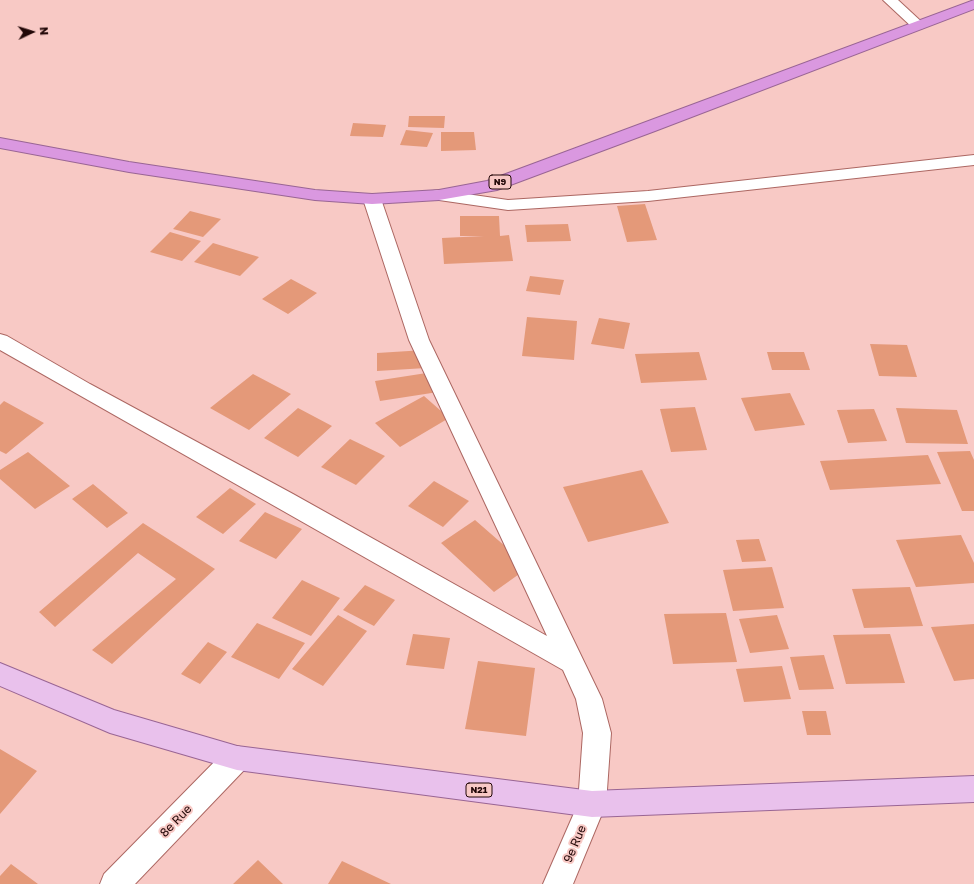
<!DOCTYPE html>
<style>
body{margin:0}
#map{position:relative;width:974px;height:884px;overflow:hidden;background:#f8c9c5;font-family:"Golos Text",sans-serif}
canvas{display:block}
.north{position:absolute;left:12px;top:12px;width:40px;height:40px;-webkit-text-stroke:3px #f8c9c5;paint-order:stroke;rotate:86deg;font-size:11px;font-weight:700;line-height:16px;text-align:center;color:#210707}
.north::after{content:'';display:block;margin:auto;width:14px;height:18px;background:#210707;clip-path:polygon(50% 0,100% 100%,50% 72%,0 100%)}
</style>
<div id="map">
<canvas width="974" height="884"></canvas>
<div class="north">N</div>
</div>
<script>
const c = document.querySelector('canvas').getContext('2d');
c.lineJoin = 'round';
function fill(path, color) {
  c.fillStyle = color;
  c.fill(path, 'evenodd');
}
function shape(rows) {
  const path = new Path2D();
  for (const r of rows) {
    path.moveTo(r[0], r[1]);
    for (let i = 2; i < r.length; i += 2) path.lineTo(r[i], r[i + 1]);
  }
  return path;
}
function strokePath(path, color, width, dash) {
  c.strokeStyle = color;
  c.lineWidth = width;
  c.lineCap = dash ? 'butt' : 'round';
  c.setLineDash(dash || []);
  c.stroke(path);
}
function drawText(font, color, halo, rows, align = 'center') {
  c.font = font + ' "Golos Text",sans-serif';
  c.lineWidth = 4;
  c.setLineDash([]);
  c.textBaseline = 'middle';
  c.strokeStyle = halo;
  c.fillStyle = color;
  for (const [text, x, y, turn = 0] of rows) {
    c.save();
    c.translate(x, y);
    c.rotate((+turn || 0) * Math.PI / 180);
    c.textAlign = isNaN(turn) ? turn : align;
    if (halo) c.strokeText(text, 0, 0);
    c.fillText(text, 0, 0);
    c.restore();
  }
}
fill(shape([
 [409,116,445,116,444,128,408,127],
 [353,123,386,125,383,137,350,136],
 [406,130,433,133,427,147,400,145],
 [441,132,474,132,476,150,441,151],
 [645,204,657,240,627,242,617,206],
 [190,211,221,219,203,237,173,229],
 [460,216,499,216,500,236,509,235,513,261,444,264,442,238,484,236,460,236],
 [568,224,571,241,527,242,525,225],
 [170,232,201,241,182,261,150,252],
 [213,243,259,257,240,276,194,262],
 [530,276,564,280,560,295,526,291],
 [291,279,317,293,288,314,262,299],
 [527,317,577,321,574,360,522,356],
 [599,318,630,323,624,349,591,344],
 [870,344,907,345,917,377,879,376],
 [425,350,426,368,377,371,377,353],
 [699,352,707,380,641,383,635,354],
 [767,352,804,352,810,370,772,370],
 [433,372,438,392,380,401,375,381],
 [253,374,291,394,249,430,210,408],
 [790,393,805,425,755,431,741,398],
 [424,396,449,418,400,447,375,423],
 [4,401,44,423,6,454,0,451,0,405],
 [695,407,707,450,671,452,660,409],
 [298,408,332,426,298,457,264,438],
 [896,408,957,410,968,444,906,443],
 [874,409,887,441,848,443,837,410],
 [350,439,385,456,356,485,321,467],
 [970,451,974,460,974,511,962,511,937,452],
 [28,452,70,486,35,509,0,479,0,470],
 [928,455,941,484,830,490,820,461],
 [642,470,669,523,588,542,563,487],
 [434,481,469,501,443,527,408,506],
 [93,484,128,513,107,528,72,499],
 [230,488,256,504,223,534,196,517],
 [265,512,302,529,276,559,239,541],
 [475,520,529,567,494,592,441,543],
 [143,523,215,569,112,664,92,650,176,579,138,553,55,627,39,612],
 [961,535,974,563,974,583,916,587,896,540],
 [759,539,766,561,742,562,736,540],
 [772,567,784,608,733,611,723,570],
 [302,580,340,598,311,636,272,618],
 [365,585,395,600,374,626,343,610],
 [910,587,923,626,864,628,852,589],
 [726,613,737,662,673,664,664,614],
 [338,615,367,631,323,686,292,669],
 [777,615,789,649,750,653,739,619],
 [257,623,305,643,279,679,231,657],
 [974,624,974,679,954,681,931,627],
 [413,634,450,638,444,669,406,665],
 [890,634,905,683,846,684,833,635],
 [208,642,227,652,200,684,181,674],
 [824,655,834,689,799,690,790,657],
 [478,661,535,668,526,736,465,729],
 [782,666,791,699,744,702,736,669],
 [802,711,826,711,831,735,807,735],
 [0,749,37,771,0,814],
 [258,860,283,884,233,884],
 [342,861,391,884,328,884],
 [11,864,38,884,0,884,0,876]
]), '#e49979');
const minor = shape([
 [883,0,898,0,925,25,923,28,918,29,913,28,883,0],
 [974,155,974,165,648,201,508,210,439,200,433,199,430,195,433,191,439,190,508,200,648,191,974,155],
 [372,194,378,195,381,199,429,340,602,699,611,733,606,804,573,884,543,884,578,804,583,733,576,699,563,670,0,350,0,334,7,336,90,384,293,494,547,636,409,340,363,199,366,195,372,194],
 [237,746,247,749,251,758,247,767,135,884,100,884,104,874,227,749,237,746]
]);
const major = shape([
 [0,663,114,710,237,746,592,791,974,776,974,802,592,817,237,770,110,733,0,686,0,663]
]);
const highway = shape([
 [974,0,974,9,655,131,497,190,439,200,372,204,315,200,129,172,0,148,0,138,129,162,315,190,372,194,439,190,487,181,974,0]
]);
strokePath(minor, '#ac6762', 2);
strokePath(major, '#996594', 2);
strokePath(highway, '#996594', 2);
fill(minor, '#fff');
fill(major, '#e9c1ec');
fill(highway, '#da98e0');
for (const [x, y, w] of [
 [500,182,22],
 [479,790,26]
]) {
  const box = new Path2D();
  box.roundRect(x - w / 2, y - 7, w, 14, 3);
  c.fillStyle = '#f8c9c5';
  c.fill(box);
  strokePath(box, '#210707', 1);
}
drawText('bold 9px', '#210707', null, [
 ["N9",500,182],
 ["N21",479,790]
]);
drawText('12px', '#210707', '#f8c9c5', [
 ["8e Rue",176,821,-46],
 ["9e Rue",575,844,-67]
]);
</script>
